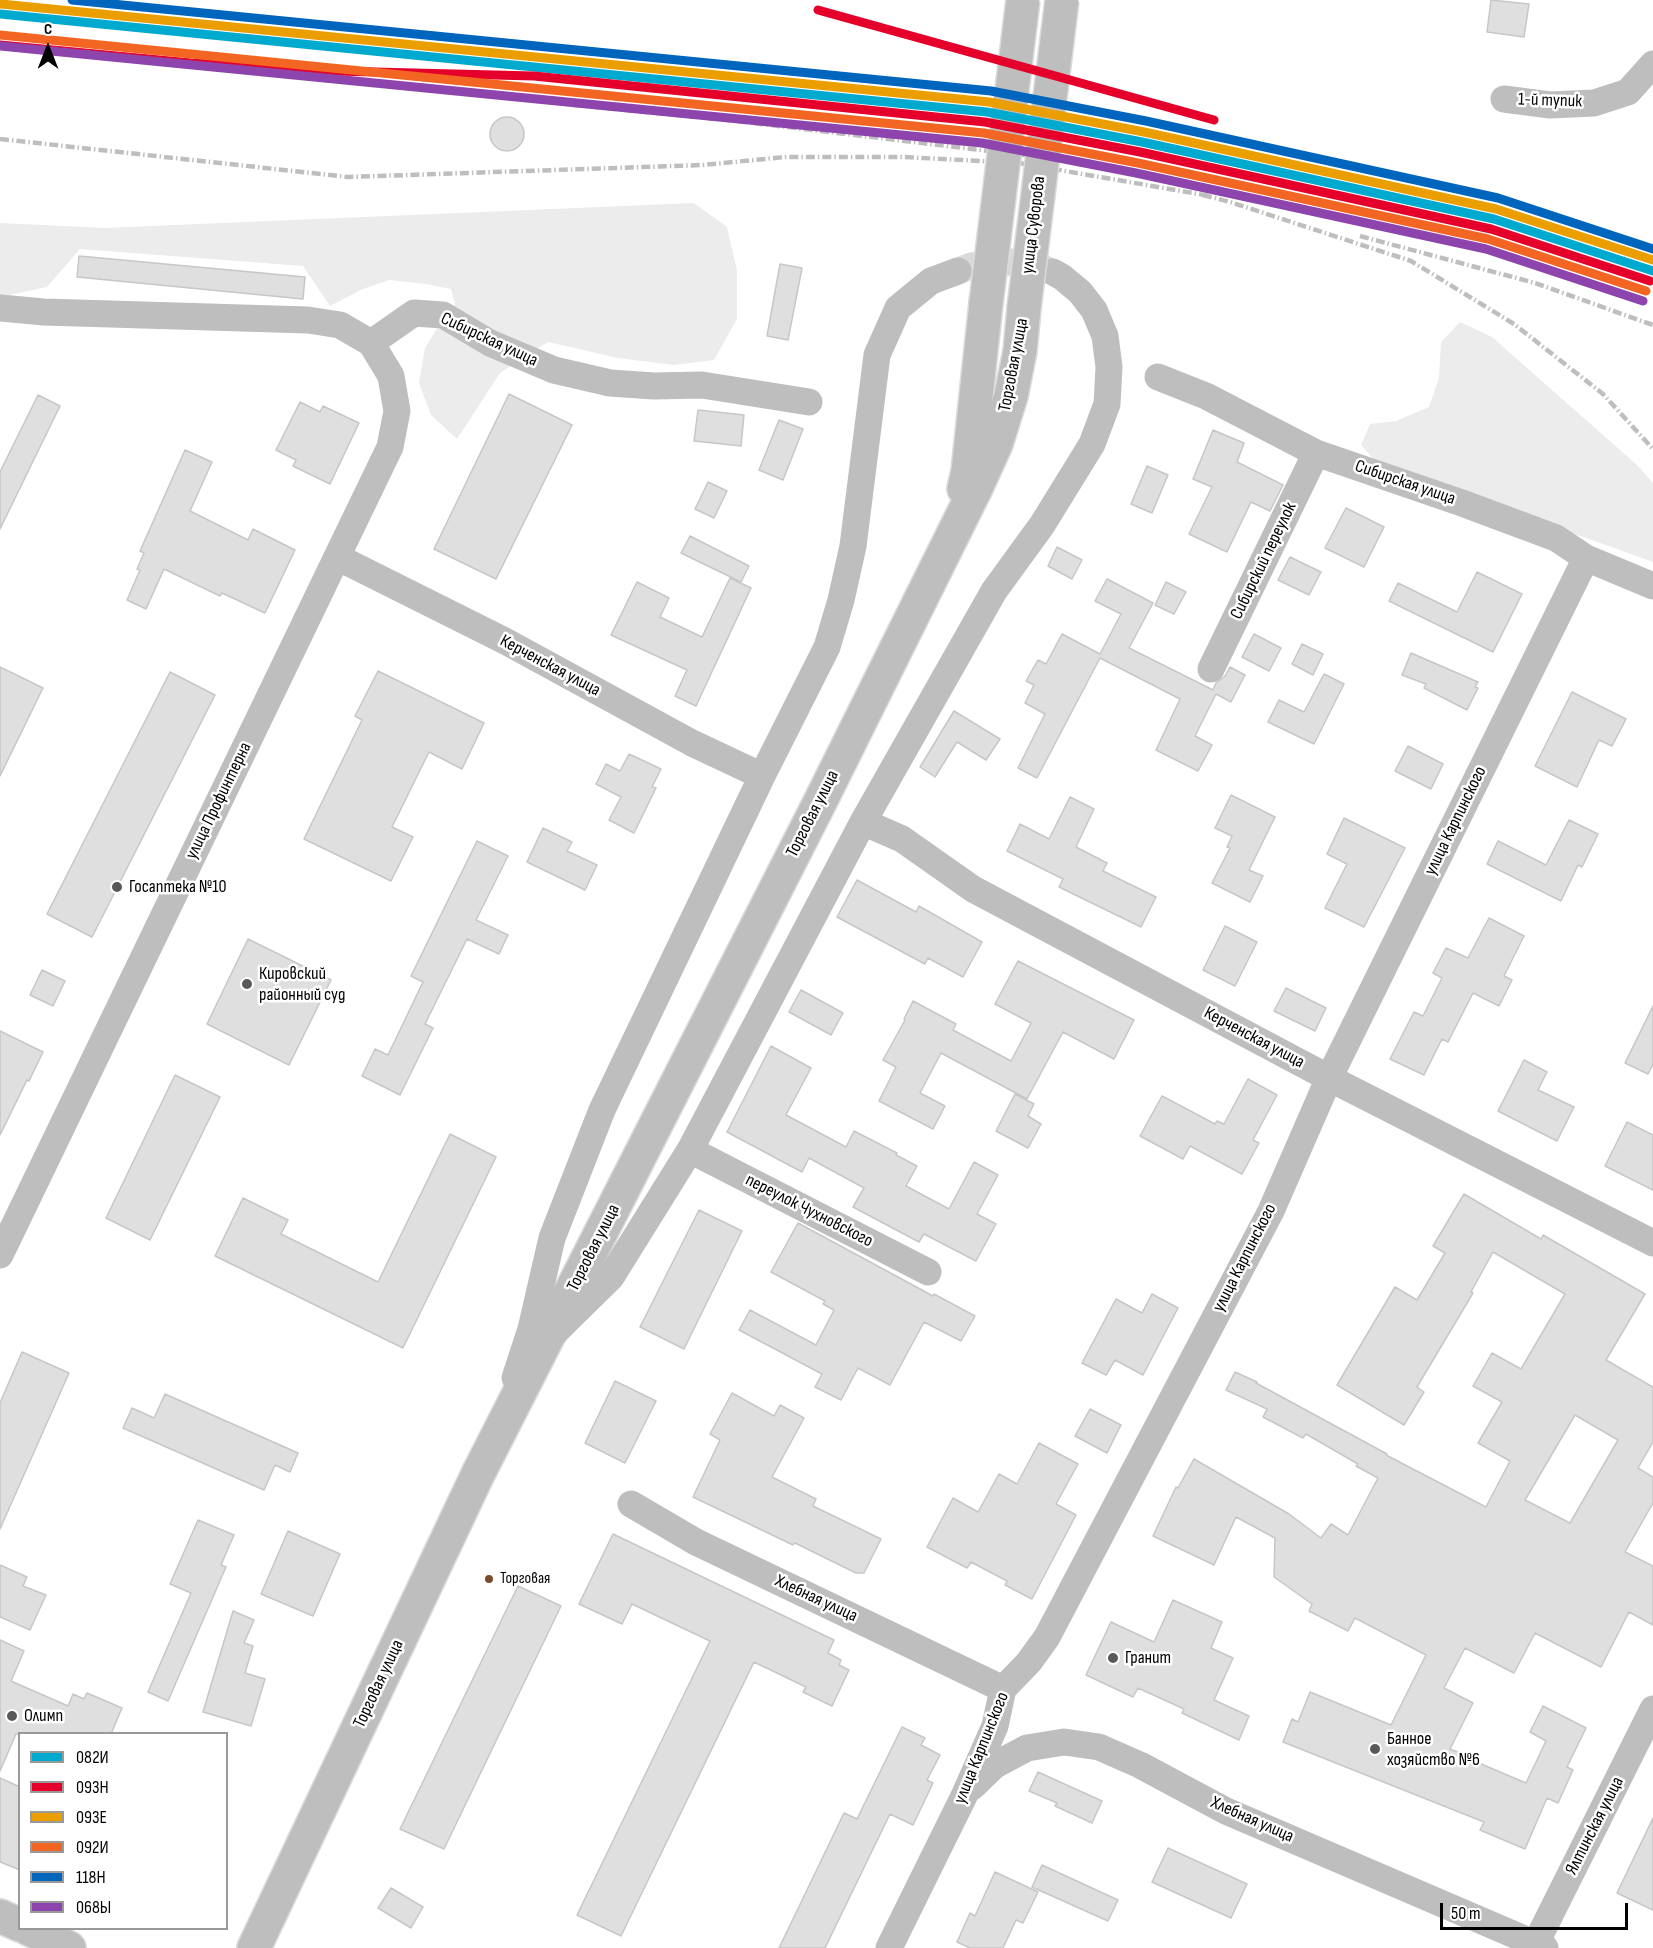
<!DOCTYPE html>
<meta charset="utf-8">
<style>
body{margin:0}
#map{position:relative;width:1653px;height:1948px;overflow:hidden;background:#fff;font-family:"Sofia Sans Condensed",sans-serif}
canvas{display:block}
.legend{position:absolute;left:18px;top:1732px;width:210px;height:198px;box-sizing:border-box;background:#fff;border:2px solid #999;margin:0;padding:8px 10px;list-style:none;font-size:18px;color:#000}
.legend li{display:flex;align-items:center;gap:12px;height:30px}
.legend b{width:30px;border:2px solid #999}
.north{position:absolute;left:18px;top:18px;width:60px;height:60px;-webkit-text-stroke:4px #fff;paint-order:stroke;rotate:0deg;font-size:16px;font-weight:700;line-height:24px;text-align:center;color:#000}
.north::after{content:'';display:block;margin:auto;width:21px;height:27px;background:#000;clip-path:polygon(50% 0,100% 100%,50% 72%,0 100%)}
.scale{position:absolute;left:1440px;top:1903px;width:188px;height:27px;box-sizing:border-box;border:3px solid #000;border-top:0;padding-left:8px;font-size:18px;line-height:21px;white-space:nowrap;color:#000;-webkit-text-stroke:4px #fff;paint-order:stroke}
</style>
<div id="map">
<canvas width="1653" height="1948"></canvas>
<ul class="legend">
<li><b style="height:8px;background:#00a9ce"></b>082И</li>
<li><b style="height:8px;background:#e4002b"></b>093Н</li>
<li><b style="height:8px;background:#eb9e00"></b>093Е</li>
<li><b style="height:8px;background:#f26522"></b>092И</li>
<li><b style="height:8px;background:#0065bd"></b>118Н</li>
<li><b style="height:8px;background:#8e44ad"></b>068Ы</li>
</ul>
<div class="north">С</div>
<div class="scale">50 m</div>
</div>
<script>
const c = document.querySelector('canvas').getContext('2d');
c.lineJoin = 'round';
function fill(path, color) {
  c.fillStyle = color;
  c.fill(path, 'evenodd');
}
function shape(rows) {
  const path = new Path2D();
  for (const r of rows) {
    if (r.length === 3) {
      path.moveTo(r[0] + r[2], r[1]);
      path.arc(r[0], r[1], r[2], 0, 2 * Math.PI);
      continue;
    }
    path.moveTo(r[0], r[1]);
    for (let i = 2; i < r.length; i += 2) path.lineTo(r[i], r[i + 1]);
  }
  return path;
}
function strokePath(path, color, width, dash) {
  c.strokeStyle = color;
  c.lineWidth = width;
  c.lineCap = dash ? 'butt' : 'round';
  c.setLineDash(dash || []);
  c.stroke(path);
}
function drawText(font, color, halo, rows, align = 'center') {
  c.font = font + ' "Sofia Sans Condensed",sans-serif';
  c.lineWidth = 5;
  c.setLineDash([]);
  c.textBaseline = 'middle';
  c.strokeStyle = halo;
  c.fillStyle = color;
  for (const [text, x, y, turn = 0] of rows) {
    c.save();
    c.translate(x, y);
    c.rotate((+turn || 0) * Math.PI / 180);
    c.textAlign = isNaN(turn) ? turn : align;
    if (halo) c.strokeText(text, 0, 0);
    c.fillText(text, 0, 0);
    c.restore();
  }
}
fill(shape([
 [694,203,727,227,737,271,737,319,714,360,674,365,618,358,548,342,500,373,457,439,431,415,419,383,425,348,439,325,455,304,451,289,426,284,389,280,363,289,330,306,303,266,80,249,47,287,0,297,0,223,105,228],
 [1460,322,1492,337,1637,465,1653,483,1653,562,1377,463,1361,445,1370,424,1396,421,1429,407,1439,378,1441,342]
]), '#ececec');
const building = shape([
 [1491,0,1529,4,1524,37,1487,32,1491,0],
 [507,134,17],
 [79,256,305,277,303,299,77,277,79,256],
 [780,264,802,268,788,340,767,336,780,264],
 [509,394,572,425,496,579,434,549,509,394],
 [38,395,60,406,0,529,0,472,38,395],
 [300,402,320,412,323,406,359,423,330,484,293,466,296,460,276,450,300,402],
 [698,410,744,415,741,446,694,441,698,410],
 [779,420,803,429,783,480,759,470,779,420],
 [1213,430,1244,443,1237,462,1283,485,1270,511,1251,502,1227,552,1189,534,1212,487,1193,479,1213,430],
 [185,450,212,462,190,511,248,540,253,529,295,550,265,613,222,593,220,596,164,569,146,609,127,600,140,570,137,569,144,553,140,551,185,450],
 [1147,466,1168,475,1152,513,1131,504,1147,466],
 [708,482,727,491,714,518,695,509,708,482],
 [1346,508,1384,527,1364,567,1325,548,1346,508],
 [690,536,749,566,741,582,681,553,690,536],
 [1057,547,1082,560,1072,579,1048,566,1057,547],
 [1290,557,1321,572,1309,595,1278,580,1290,557],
 [1477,572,1522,594,1493,652,1389,601,1398,583,1457,612,1477,572],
 [730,578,751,588,696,706,675,696,687,670,611,635,637,582,669,598,660,617,702,637,730,578],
 [1107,579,1153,603,1129,648,1213,690,1216,683,1225,676,1230,667,1245,675,1231,702,1216,694,1195,736,1212,745,1198,771,1156,750,1180,699,1100,658,1037,778,1018,768,1045,714,1025,703,1034,685,1026,681,1038,660,1046,664,1062,634,1100,654,1121,614,1095,601,1107,579],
 [1166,582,1186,592,1174,614,1155,605,1166,582],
 [1254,634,1281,648,1269,671,1242,657,1254,634],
 [1302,644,1323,654,1313,675,1292,664,1302,644],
 [1411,653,1478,682,1475,687,1478,688,1467,710,1424,688,1426,684,1402,675,1411,653],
 [0,667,43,688,0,776,0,667],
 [378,671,484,723,462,769,429,752,392,827,413,837,391,881,304,839,362,720,355,716,378,671],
 [170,672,215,695,92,937,47,914,170,672],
 [1324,674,1344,684,1314,744,1268,722,1279,700,1304,712,1324,674],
 [1572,692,1626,719,1612,746,1599,740,1577,787,1535,766,1572,692],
 [954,711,1000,739,986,760,957,742,935,777,920,767,954,711],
 [1408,746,1443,764,1431,789,1395,771,1408,746],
 [629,754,661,769,652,787,656,788,634,833,609,820,621,797,596,784,606,764,620,771,629,754],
 [1231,795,1275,817,1249,870,1263,876,1250,902,1212,883,1230,848,1227,847,1232,836,1215,828,1231,795],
 [1070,797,1094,809,1076,847,1107,863,1103,871,1156,897,1141,927,1059,887,1063,879,1007,851,1020,824,1049,839,1070,797],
 [1344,818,1405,848,1364,927,1325,908,1347,864,1327,854,1344,818],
 [1569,820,1598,834,1582,867,1578,865,1561,901,1487,864,1498,841,1546,865,1569,820],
 [543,828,572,842,567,851,597,865,585,890,527,862,543,828],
 [477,841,508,856,476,920,508,935,499,954,467,939,425,1024,433,1028,400,1095,362,1076,375,1049,388,1055,423,982,411,976,477,841],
 [857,880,916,912,919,906,982,942,963,977,928,958,925,964,837,917,857,880],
 [1489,918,1524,936,1504,976,1512,980,1499,1006,1473,993,1448,1042,1442,1039,1424,1075,1390,1059,1414,1012,1423,1016,1442,978,1433,973,1446,948,1468,958,1489,918],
 [1225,926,1257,942,1235,986,1203,970,1225,926],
 [248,939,331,980,289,1065,207,1024,248,939],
 [1018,961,1134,1020,1114,1059,1063,1032,1027,1099,941,1053,920,1093,945,1106,933,1129,879,1101,896,1067,883,1060,905,1020,904,1019,913,1001,956,1024,953,1030,1011,1061,1031,1023,995,1004,1018,961],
 [42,970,65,981,53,1006,30,995,42,970],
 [1286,988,1326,1008,1315,1031,1274,1011,1286,988],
 [801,990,843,1013,831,1035,789,1012,801,990],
 [1653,1006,1653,1064,1648,1074,1625,1063,1653,1006],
 [0,1031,43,1052,29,1081,27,1080,0,1135,0,1031],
 [771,1046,811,1068,786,1115,846,1147,854,1131,897,1153,896,1155,917,1166,906,1186,949,1209,974,1162,998,1175,977,1214,996,1224,976,1261,924,1234,919,1242,853,1207,864,1188,809,1158,802,1172,727,1132,771,1046],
 [1524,1060,1547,1072,1538,1090,1574,1107,1557,1141,1498,1111,1524,1060],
 [175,1075,220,1097,150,1240,106,1218,175,1075],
 [1248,1079,1277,1095,1253,1140,1259,1143,1242,1174,1190,1146,1183,1159,1140,1136,1162,1096,1215,1124,1217,1121,1224,1124,1248,1079],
 [1015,1094,1034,1104,1028,1116,1041,1124,1028,1148,996,1131,1015,1094],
 [1627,1122,1653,1135,1653,1190,1605,1166,1627,1122],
 [450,1134,496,1157,403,1348,215,1256,243,1198,288,1220,281,1234,378,1282,450,1134],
 [1464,1194,1541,1239,1543,1235,1645,1294,1606,1360,1653,1387,1653,1442,1638,1468,1653,1477,1653,1503,1625,1552,1653,1566,1653,1625,1629,1612,1601,1667,1535,1633,1514,1673,1465,1648,1444,1688,1473,1703,1450,1749,1468,1756,1467,1758,1526,1783,1546,1741,1530,1732,1543,1706,1586,1728,1567,1767,1573,1770,1558,1803,1547,1798,1525,1849,1480,1830,1484,1822,1283,1742,1292,1719,1298,1722,1310,1692,1391,1725,1426,1655,1355,1618,1348,1631,1309,1611,1312,1604,1274,1577,1275,1538,1236,1517,1214,1565,1153,1536,1176,1487,1178,1488,1194,1459,1289,1514,1321,1538,1331,1524,1348,1535,1378,1478,1356,1466,1358,1464,1306,1434,1303,1438,1263,1417,1267,1409,1226,1390,1235,1372,1257,1382,1256,1383,1387,1454,1386,1455,1486,1507,1510,1461,1478,1443,1502,1402,1473,1386,1492,1353,1521,1369,1565,1294,1493,1252,1471,1292,1473,1293,1417,1387,1424,1392,1404,1425,1337,1385,1395,1287,1417,1300,1445,1253,1433,1246,1464,1194],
 [1575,1415,1618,1440,1570,1523,1525,1500,1575,1415],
 [699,1210,742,1231,684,1349,640,1327,699,1210],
 [798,1223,933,1296,934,1294,975,1316,961,1341,924,1322,890,1385,858,1368,841,1400,815,1387,822,1374,739,1330,750,1310,816,1345,834,1310,823,1304,825,1301,771,1272,798,1223],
 [1152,1294,1178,1308,1143,1375,1115,1360,1106,1375,1082,1363,1116,1299,1142,1313,1152,1294],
 [22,1352,69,1373,0,1529,0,1403,22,1352],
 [615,1381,656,1401,625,1463,585,1443,615,1381],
 [732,1393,774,1416,780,1405,804,1418,772,1477,816,1499,813,1506,881,1539,864,1573,856,1573,795,1543,793,1545,693,1497,720,1440,710,1434,732,1393],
 [165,1394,298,1453,290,1472,275,1465,264,1490,123,1428,132,1408,154,1418,165,1394],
 [1090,1409,1121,1425,1107,1453,1075,1436,1090,1409],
 [1039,1443,1078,1464,1056,1504,1076,1515,1032,1599,1005,1585,1007,1581,971,1562,967,1568,927,1547,953,1498,978,1512,999,1474,1017,1484,1039,1443],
 [198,1520,234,1535,221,1565,226,1567,168,1701,148,1692,191,1593,170,1584,198,1520],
 [288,1531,340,1554,313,1616,261,1594,288,1531],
 [613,1534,834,1640,828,1653,841,1660,839,1665,849,1670,832,1706,803,1692,806,1687,754,1662,621,1936,577,1915,710,1641,632,1604,622,1624,579,1604,613,1534],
 [0,1565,27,1577,23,1586,46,1595,30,1630,0,1617,0,1565],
 [518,1586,561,1606,444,1849,400,1829,518,1586],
 [1173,1600,1222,1622,1211,1648,1233,1658,1214,1700,1249,1716,1239,1740,1182,1713,1184,1709,1138,1688,1133,1697,1086,1675,1111,1622,1154,1642,1173,1600],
 [233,1611,254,1620,244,1643,253,1646,245,1673,265,1679,251,1726,203,1712,233,1611],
 [0,1640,24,1651,11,1681,68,1706,73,1694,84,1699,87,1693,122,1708,111,1734,16,1734,0,1771,0,1640],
 [902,1727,925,1738,921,1745,940,1755,927,1780,933,1783,913,1825,890,1814,825,1948,779,1948,844,1813,857,1819,902,1727],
 [1038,1772,1102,1801,1092,1823,1055,1806,1057,1803,1029,1791,1038,1772],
 [0,1778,20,1787,20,1870,0,1862,0,1778],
 [1653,1818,1653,1910,1617,1893,1653,1818],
 [1168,1848,1247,1884,1231,1918,1152,1882,1168,1848],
 [1042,1865,1118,1900,1108,1921,1032,1887,1042,1865],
 [995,1872,1038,1892,1023,1923,1016,1920,1003,1948,970,1948,957,1942,970,1913,975,1916,995,1872],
 [391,1888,423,1907,411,1928,378,1908,391,1888]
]);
fill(building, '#dfdfdf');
strokePath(building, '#c7c7c7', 1.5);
strokePath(shape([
 [958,271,971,266,1012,262,1043,268,1049,271]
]), '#d9d9d9', 27, [27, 14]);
const primary = shape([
 [964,489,968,471,986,303],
 [0,1916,20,1925],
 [27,1928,69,1948],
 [254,1948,478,1474,821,800,976,488,996,444,1011,396,1020,351,1024,308]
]);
strokePath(primary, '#dbdbdb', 36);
strokePath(shape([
 [1504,99,1550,105,1594,103,1628,92,1653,64],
 [0,308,44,312,308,320,340,325,371,343,391,376,397,411,390,447,0,1255],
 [371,343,414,313,443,315,490,343,554,370,610,383,654,386,702,385,809,402],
 [1158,377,1206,396,1316,453,1462,503,1556,538,1586,558,1653,586],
 [337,557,505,641,692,743,762,776],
 [1211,669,1316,453],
 [863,822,902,839,973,889,1329,1078,1653,1243],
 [690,1150,928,1272],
 [555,1332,611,1277,690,1150,863,822,994,591,1042,525,1092,444,1107,404,1109,367,1105,336,1094,310,1080,292,1062,277,1053,272],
 [515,1378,531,1329,552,1238,602,1110,762,776,827,647,841,600,853,546,877,355,898,308,931,281,958,271],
 [631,1504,696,1542,1003,1689],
 [972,1787,995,1765,1027,1748,1064,1742,1099,1747,1140,1765,1226,1811,1545,1948],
 [1536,1943,1653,1709],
 [889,1948,965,1794,995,1726,1003,1689,1029,1662,1047,1637,1271,1211,1329,1078,1586,558]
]), '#bebebe', 27);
strokePath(primary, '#bebebe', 33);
strokePath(shape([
 [574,105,728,120,1031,156],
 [0,139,348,177,703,165,785,157,904,157,1019,163,1210,196],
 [1203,195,1230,202,1411,261,1514,324,1603,394,1653,449],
 [1360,236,1535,283,1653,325]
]), '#bebebe', 4.5, [9, 3, 1.5, 3]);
const primaryBridge = shape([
 [986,303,1023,0],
 [1024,308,1062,0]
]);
strokePath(primaryBridge, '#dbdbdb', 36, []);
strokePath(primaryBridge, '#bebebe', 33);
strokePath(shape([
 [0,14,987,112,1142,142,1494,219,1653,271]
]), '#00a9ce', 9);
strokePath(shape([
 [818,10,1214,120],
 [0,45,191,63,334,71,534,76,985,122,1140,152,1491,229,1650,281]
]), '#e4002b', 9);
strokePath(shape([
 [1,4,989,102,1144,132,1496,209,1653,260]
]), '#eb9e00', 9);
strokePath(shape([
 [0,35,984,133,1138,163,1488,239,1646,291]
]), '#f26522', 9);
strokePath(shape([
 [72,0,991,91,1146,121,1498,198,1653,249]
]), '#0065bd', 9);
strokePath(shape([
 [0,46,982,143,1136,173,1486,249,1643,301]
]), '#8e44ad', 9);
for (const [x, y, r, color] of [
 [117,887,6,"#595959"],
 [247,984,6,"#595959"],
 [489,1579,5,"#7a4b2a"],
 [1113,1658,6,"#595959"],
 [12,1716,6,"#595959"],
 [1375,1749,6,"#595959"]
]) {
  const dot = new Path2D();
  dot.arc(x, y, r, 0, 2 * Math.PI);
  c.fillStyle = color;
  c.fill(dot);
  strokePath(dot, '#fff', 2);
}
drawText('16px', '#000', '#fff', [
 ["Торговая",500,1579]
], 'left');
drawText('18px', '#000', '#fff', [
 ["1-й тупик",1550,101,2],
 ["улица Суворова",1034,225,-83],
 ["Сибирская улица",489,340,25],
 ["Торговая улица",1014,365,-79],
 ["Сибирская улица",1405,483,19],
 ["Сибирский переулок",1264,561,-64],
 ["Керченская улица",550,666,28],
 ["улица Профинтерна",219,801,-64],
 ["Торговая улица",813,814,-63],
 ["улица Карпинского",1456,821,-64],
 ["Керченская улица",1254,1038,28],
 ["переулок Чухновского",809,1211,27],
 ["Торговая улица",594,1248,-63],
 ["улица Карпинского",1245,1258,-63],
 ["Хлебная улица",816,1599,25],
 ["Торговая улица",379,1684,-65],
 ["улица Карпинского",982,1748,-68],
 ["Хлебная улица",1252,1820,24],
 ["Ялтинская улица",1595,1826,-63]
]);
drawText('18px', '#000', '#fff', [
 ["Госаптека №10",129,887],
 ["Кировский",259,974],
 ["районный суд",259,995],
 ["Гранит",1125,1658],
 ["Олимп",24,1716],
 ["Банное",1387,1739],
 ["хозяйство №6",1387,1760]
], 'left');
</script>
